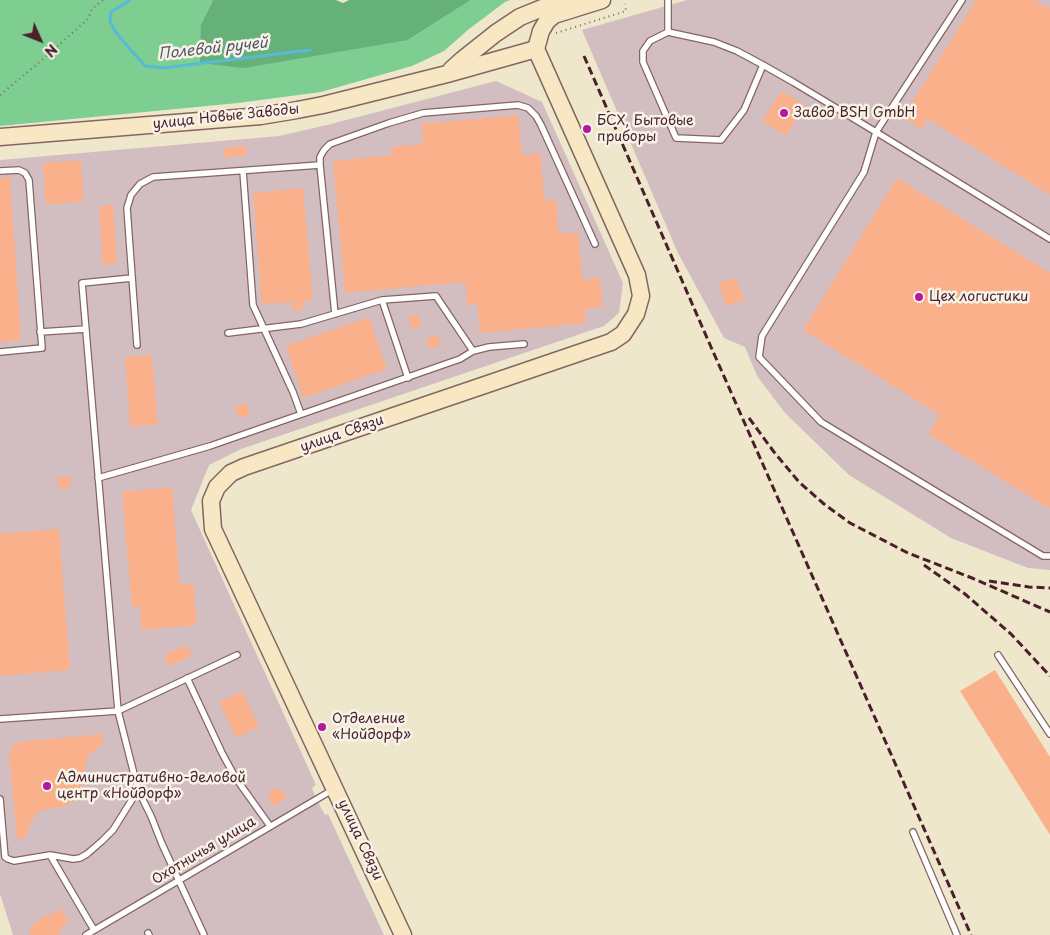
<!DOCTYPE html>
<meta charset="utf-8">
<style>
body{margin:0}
#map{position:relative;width:1050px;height:935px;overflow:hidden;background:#efe7cc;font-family:"Playpen Sans",sans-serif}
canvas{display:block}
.north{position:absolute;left:15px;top:15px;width:50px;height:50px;-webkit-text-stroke:4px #f7f3e8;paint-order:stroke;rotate:134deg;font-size:14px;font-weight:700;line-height:20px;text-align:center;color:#4a1f2b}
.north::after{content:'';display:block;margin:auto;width:18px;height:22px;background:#4a1f2b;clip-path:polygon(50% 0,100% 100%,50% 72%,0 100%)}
</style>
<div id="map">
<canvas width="1050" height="935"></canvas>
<div class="north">N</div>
</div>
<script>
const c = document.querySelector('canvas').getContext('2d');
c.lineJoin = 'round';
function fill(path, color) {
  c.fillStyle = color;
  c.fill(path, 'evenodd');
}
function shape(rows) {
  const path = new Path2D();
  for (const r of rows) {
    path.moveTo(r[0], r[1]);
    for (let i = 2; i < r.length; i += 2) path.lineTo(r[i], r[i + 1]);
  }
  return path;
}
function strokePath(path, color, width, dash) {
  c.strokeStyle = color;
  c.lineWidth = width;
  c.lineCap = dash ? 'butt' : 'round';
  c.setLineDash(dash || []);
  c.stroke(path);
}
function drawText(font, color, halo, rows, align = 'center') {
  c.font = font + ' "Playpen Sans",sans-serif';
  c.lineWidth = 5;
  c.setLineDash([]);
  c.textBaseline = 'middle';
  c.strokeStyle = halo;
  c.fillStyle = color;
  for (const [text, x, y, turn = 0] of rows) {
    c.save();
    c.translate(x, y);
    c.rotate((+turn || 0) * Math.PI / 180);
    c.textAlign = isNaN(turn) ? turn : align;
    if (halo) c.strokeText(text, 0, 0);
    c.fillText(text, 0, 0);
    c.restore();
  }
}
fill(shape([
 [687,0,1050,0,1050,570,1028,568,951,538,849,475,785,413,757,376,745,347,724,338,678,253,582,30],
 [496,81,542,102,623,283,619,313,604,326,241,449,209,465,191,510,316,785,312,788,317,800,325,815,328,814,384,935,13,935,0,894,0,160,279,136,327,125]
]), '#d2bec1');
fill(shape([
 [0,0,213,0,201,24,408,40,471,0,510,0,505,2,469,29,444,51,412,66,321,92,238,103,0,126]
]), '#7dce90');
fill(shape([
 [213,0,336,0,343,3,349,0,471,0,408,40,244,68,200,63,201,24]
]), '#66b17a');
strokePath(shape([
 [130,0,111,12,110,21,115,31,123,41,145,66,163,68,310,50]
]), '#57bad6', 3);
fill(shape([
 [976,0,1035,0,1050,9,1050,195,928,119,921,129,903,117],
 [781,91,805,105,786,136,762,121],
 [518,115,522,155,540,153,545,201,556,200,559,234,578,232,583,280,600,278,603,307,585,309,586,323,480,333,477,304,467,305,465,282,345,293,333,161,392,155,391,147,423,144,421,124],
 [246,146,246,156,225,158,224,148],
 [81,160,84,201,46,205,43,163],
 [10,177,21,340,0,342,0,178],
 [897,178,1050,273,1050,509,928,434,940,415,803,330],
 [303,188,313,300,304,301,302,311,292,309,293,302,262,304,253,193],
 [113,205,117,264,103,265,99,206],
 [736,278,744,300,726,306,719,283],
 [418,314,422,326,411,329,408,317],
 [369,317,387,369,303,398,286,346],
 [437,335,441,345,430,349,426,338],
 [152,355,158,424,130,427,125,357],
 [246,403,250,415,239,418,235,406],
 [70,476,71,487,58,488,57,477],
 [172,487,180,585,193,584,197,625,142,630,140,606,132,607,122,492],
 [59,529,70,670,0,676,0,534],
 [187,645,192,656,169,666,164,655],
 [995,670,1050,757,1050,835,960,691],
 [242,691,259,727,236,738,219,702],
 [103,734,102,745,92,752,87,758,81,791,76,798,68,805,37,812,30,825,25,838,17,839,9,752,13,745,19,742],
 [276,787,279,792,282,790,287,798,273,806,268,799,271,797,268,792],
 [61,909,69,923,63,926,60,932,57,935,30,935,30,928,34,925,42,917,47,915,51,915]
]), '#fab08a');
const lane = shape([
 [668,0,668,32],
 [962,0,876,132,864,172,762,336,759,357,821,422,1043,556,1050,556],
 [763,65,744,110,721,140,676,138,643,62,643,51,650,41,668,32,714,42,737,51,763,65,793,82,876,132,1050,239],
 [0,171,19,170,25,173,29,180,42,348,0,352],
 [243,171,253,305,293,392,301,414],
 [132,278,82,283,118,711,138,790,151,816,162,844,204,935],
 [382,300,408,378],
 [335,314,320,165,320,157,324,150,330,144,389,123,423,113,518,105,528,108,536,116,541,125,595,244],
 [40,332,86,329],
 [228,333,301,324,382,300,436,296,473,351],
 [137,345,127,208,131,195,140,184,153,177,320,165],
 [98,478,210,446,460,359,473,351,489,347,524,344],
 [998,655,1050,734],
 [187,678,222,753,235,777,270,826],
 [0,719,118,711,237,655],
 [0,799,5,857,8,859,14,861,50,855,94,930],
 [913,832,957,935],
 [50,855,73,859,80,858,87,854,102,841,113,830,138,790],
 [148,933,149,935],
 [86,935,334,789]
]);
const secondary = shape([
 [451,70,462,60,496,33,520,17,547,6,567,0],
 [0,137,261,116,297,110,323,105,447,74,536,49],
 [403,935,213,529,211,501,217,487,231,473,244,467,611,342,623,334,636,314,641,296,637,275,536,49,541,31,547,21,554,15,602,0]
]);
strokePath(lane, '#846563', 8);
strokePath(secondary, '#846563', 19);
strokePath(shape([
 [556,33,626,11,625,4],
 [0,95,41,61,88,19,92,9,103,0]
]), '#846563', 2, [1, 4]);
strokePath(lane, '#fff', 5.5);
strokePath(secondary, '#f7e8c3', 16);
strokePath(shape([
 [584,56,711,347,971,935],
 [749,418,774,452,799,482,824,504,850,523,908,553,972,578,1050,612],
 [924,565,965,594,1011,634,1050,676],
 [989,581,1029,587,1050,588]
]), '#4a1f2b', 3, [8, 4]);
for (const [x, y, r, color] of [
 [784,113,5,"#b5179e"],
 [587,129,5,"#b5179e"],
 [919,297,5,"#b5179e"],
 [322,727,5,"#b5179e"],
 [47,786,5,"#b5179e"]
]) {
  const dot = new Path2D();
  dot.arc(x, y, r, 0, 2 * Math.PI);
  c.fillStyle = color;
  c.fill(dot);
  strokePath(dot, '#f7f3e8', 2);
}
drawText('14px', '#4a1f2b', '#f7f3e8', [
 ["Завод BSH GmbH",794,113],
 ["БСХ, Бытовые",597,121],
 ["приборы",597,137],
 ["Цех логистики",929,297],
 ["Отделение",332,719],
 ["«Нойдорф»",332,735],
 ["Административно-деловой",57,778],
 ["центр «Нойдорф»",57,794]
], 'left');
drawText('14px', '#4a1f2b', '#f7f3e8', [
 ["улица Новые Заводы",226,117,-6],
 ["улица Связи",342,434,-19],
 ["улица Связи",360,840,65],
 ["Охотничья улица",204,851,-31]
]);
drawText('italic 15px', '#4f5567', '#f7f3e8', [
 ["Полевой ручей",213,49,-6]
]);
</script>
